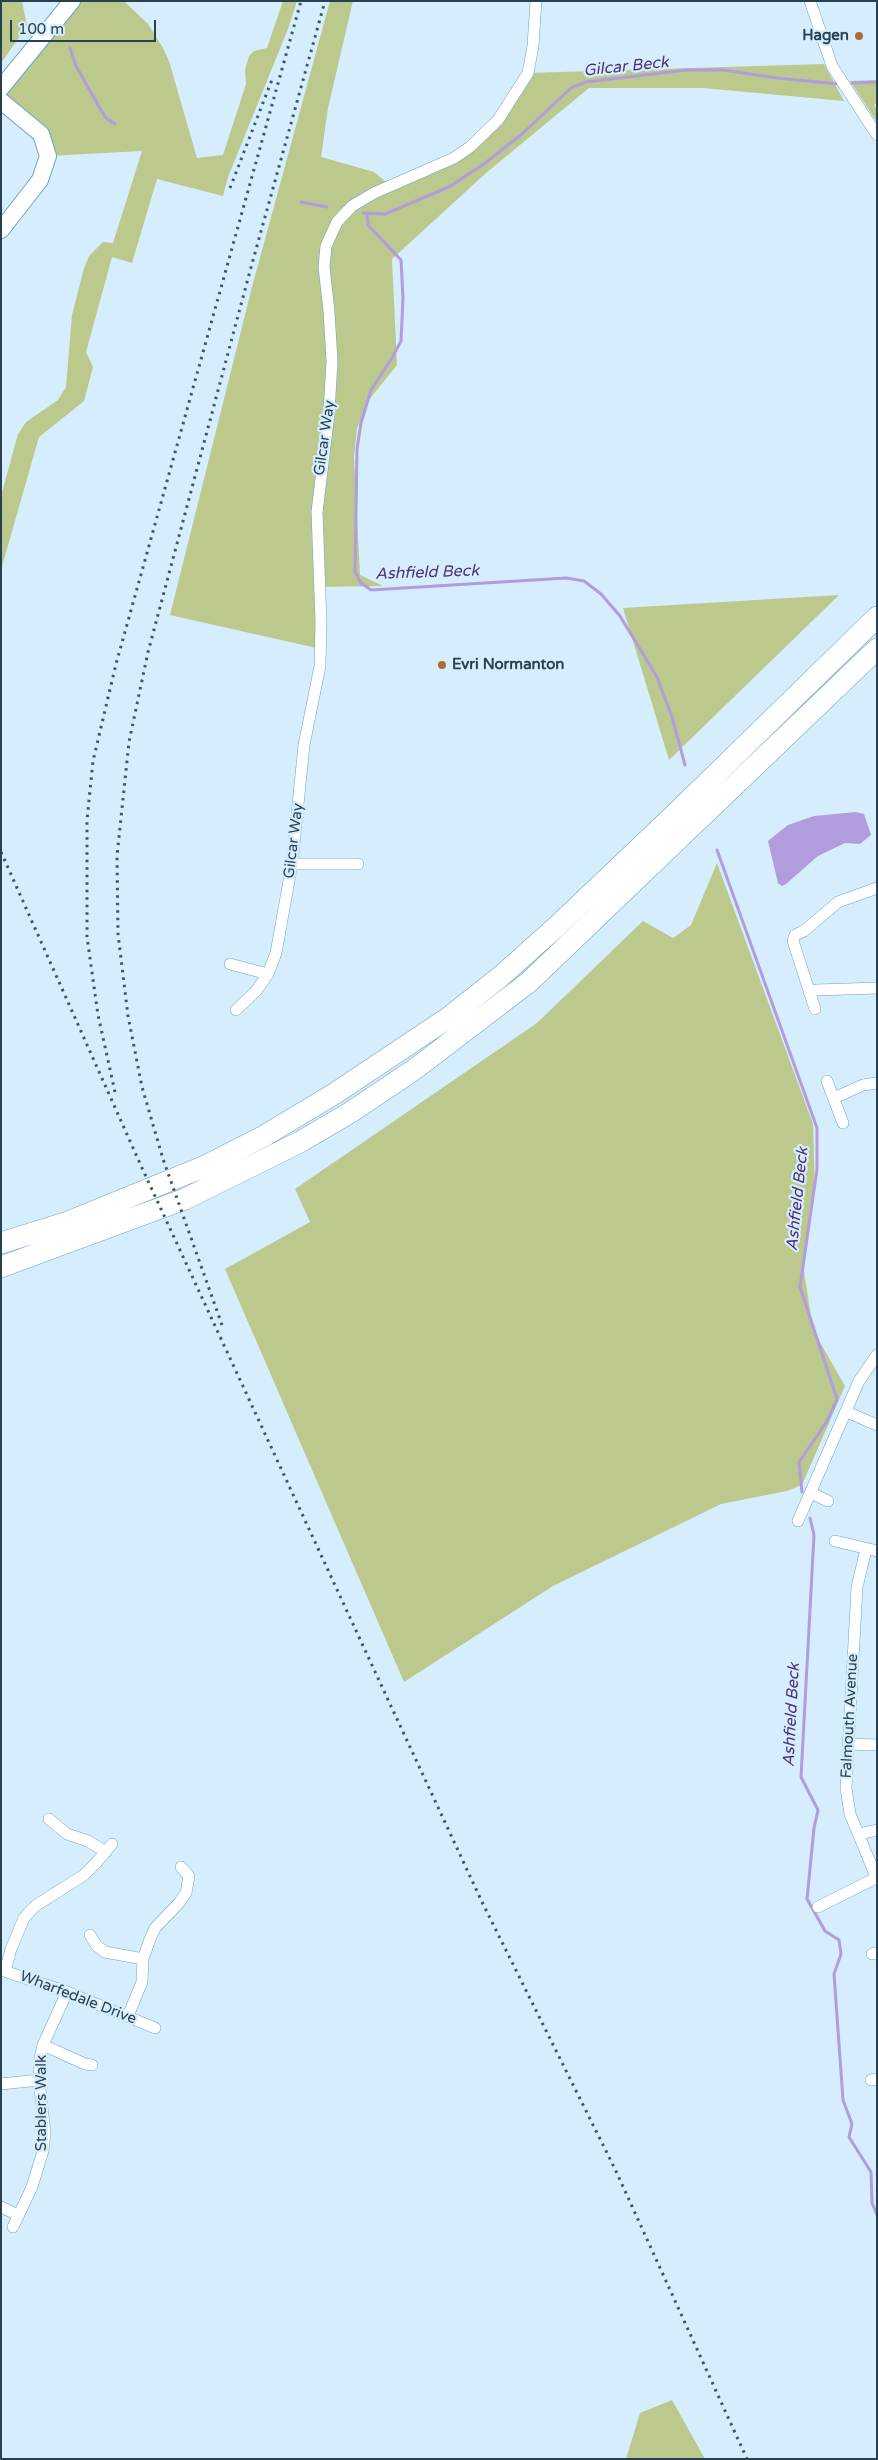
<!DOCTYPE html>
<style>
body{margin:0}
#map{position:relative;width:878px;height:2460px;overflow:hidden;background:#d6edfd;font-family:"Varela Round",sans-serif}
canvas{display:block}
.frame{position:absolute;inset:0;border:2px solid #294050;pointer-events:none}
.scale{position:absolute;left:10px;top:20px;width:146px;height:22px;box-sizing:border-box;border:2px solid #294050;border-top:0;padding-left:6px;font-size:15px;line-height:18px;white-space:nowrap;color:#294050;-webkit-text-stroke:4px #d6edfd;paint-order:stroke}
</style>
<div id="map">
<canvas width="878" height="2460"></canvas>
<div class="frame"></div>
<div class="scale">100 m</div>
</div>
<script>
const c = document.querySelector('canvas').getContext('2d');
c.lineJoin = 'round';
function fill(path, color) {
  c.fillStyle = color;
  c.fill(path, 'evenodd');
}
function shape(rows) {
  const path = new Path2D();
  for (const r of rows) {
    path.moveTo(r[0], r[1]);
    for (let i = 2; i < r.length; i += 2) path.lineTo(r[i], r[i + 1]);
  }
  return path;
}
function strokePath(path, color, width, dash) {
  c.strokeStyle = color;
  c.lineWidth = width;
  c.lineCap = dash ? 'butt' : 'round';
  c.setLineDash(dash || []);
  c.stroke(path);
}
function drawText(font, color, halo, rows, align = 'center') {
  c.font = font + ' "Varela Round",sans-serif';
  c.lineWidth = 4.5;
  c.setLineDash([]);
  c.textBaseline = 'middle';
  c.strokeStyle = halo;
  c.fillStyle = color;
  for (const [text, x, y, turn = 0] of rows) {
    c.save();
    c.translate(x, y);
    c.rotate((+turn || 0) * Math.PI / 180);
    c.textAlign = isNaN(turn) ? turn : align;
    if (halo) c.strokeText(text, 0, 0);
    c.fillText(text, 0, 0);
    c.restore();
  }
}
fill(shape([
 [1,1,22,1,27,26,1,63],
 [72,1,124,1,148,24,163,48,169,61,197,158,223,155,246,84,245,70,249,56,254,51,267,48,283,1,297,1,288,29,228,177,223,196,157,179,132,263,112,257,86,352,93,367,84,401,39,437,1,570,1,496,18,434,26,422,58,400,66,387,72,315,84,268,89,256,103,242,113,243,142,151,48,156,41,134,1,101,1,88],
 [330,1,353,1,328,108,321,157,374,172,391,186,470,147,528,73,824,64,844,101,703,88,589,88,486,173,392,259,397,365,368,401,357,429,354,456,360,575,383,586,319,587,321,649,170,615,252,287],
 [877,80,877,103,874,105,877,110,877,122,850,81],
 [839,595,669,760,623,608],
 [717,863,813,1124,815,1192,803,1264,813,1330,845,1386,802,1485,787,1491,721,1504,553,1586,404,1682,225,1269,310,1222,295,1189,537,1023,643,921,673,938,691,925],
 [672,2400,705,2459,626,2459,640,2413]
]), '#bbc98c');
fill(shape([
 [856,812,864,814,871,835,860,844,845,843,818,856,786,884,782,886,778,883,768,841,788,825,814,816]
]), '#b19cdd');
strokePath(shape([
 [70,48,76,66,98,105,106,118,115,124],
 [852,83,877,82],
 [301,202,327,207],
 [363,213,385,214,449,187,484,164,522,134,571,88,586,82,687,70,723,70,777,78,839,84],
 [367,214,368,225,401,260,403,298,401,341,392,358,371,390,361,423,357,449,355,571,360,582,371,590,566,578,584,581,601,594,620,616,657,677,672,717,685,765],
 [717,850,817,1128,817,1169,800,1287,837,1399,826,1423,799,1462,802,1492],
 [810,1518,814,1535,801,1777,818,1810,814,1828,807,1899,825,1931,839,1940,841,1954,834,1974,843,2100,852,2124,849,2137,871,2172,872,2203,877,2215]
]), '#b19cdd', 3);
const street = shape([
 [810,1,832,66,877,135],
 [292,864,358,864],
 [230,964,268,974],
 [809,992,817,990,877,988],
 [815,1009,793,941,795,935,804,931,838,902,877,888],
 [236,1010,256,991,268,974,276,953,292,864,304,745,320,666,321,622,317,512,329,413,332,361,329,311,324,267,326,246,337,222,352,206,374,193,454,158,470,147,498,120,528,73,533,46,536,1],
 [827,1081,843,1123],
 [834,1098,863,1085,877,1083],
 [847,1412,877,1425],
 [811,1493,828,1501],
 [798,1521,859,1381,877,1355],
 [835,1541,877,1551],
 [866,1549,857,1587,846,1788,850,1814,877,1879],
 [848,1744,877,1745],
 [49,1819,67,1834,88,1841,106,1852],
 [859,1834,877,1830],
 [818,1907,876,1878],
 [90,1935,97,1946,105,1952,143,1959],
 [872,1954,877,1953],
 [1,1970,67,1992,155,2028],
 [5,1971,11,1949,24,1918,35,1906,84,1875,96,1863,112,1844],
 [128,2016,142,1982,143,1959,150,1939,155,1928,179,1903,186,1893,189,1876,181,1867],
 [43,2045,85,2064,92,2065],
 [871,2080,877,2079],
 [1,2084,39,2080],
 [1,2207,18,2215],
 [13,2227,32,2187,43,2151,45,2133,39,2080,40,2058,43,2045,67,1992]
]);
const secondary = shape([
 [1,88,72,1],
 [1,101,41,134,48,156,40,180,1,230]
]);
const highway = shape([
 [1,1243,68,1222,203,1167,264,1136,334,1094,448,1018,500,977,556,927,675,814,877,617],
 [1,1267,185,1199,300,1142,351,1112,415,1069,529,982,877,649]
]);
strokePath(street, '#6ba3c8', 12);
strokePath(secondary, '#6ba3c8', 18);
strokePath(highway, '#6ba3c8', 22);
strokePath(street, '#fff', 11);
strokePath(secondary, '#fff', 16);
strokePath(highway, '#fff', 21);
strokePath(shape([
 [230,188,273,77],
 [1,852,142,1168,371,1663,482,1902,615,2169,747,2459],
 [115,1092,98,1015,87,937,87,820,93,761,116,664,301,1],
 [222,1325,163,1159,142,1087,128,1016,118,934,117,856,129,742,148,652,250,271,325,1]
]), '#3e5565', 3, [2.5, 5]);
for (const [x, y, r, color] of [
 [859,36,5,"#ab6b34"],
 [442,665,5,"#ab6b34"]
]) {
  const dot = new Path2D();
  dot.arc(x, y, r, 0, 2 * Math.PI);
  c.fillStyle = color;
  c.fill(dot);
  strokePath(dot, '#d6edfd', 2);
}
drawText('bold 15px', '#294050', '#d6edfd', [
 ["Hagen",849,36],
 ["Evri Normanton",452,665,"left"]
], 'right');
drawText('15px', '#294050', '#d6edfd', [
 ["Gilcar Way",325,438,-82],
 ["Gilcar Way",294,841,-83],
 ["Falmouth Avenue",850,1716,-87],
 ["Wharfedale Drive",78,1998,21],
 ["Stablers Walk",42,2103,-90]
]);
drawText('italic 16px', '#4e2f7b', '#d6edfd', [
 ["Gilcar Beck",626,67,-6],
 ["Ashfield Beck",427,573,-2],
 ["Ashfield Beck",798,1199,-84],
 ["Ashfield Beck",792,1715,-87]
]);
</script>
